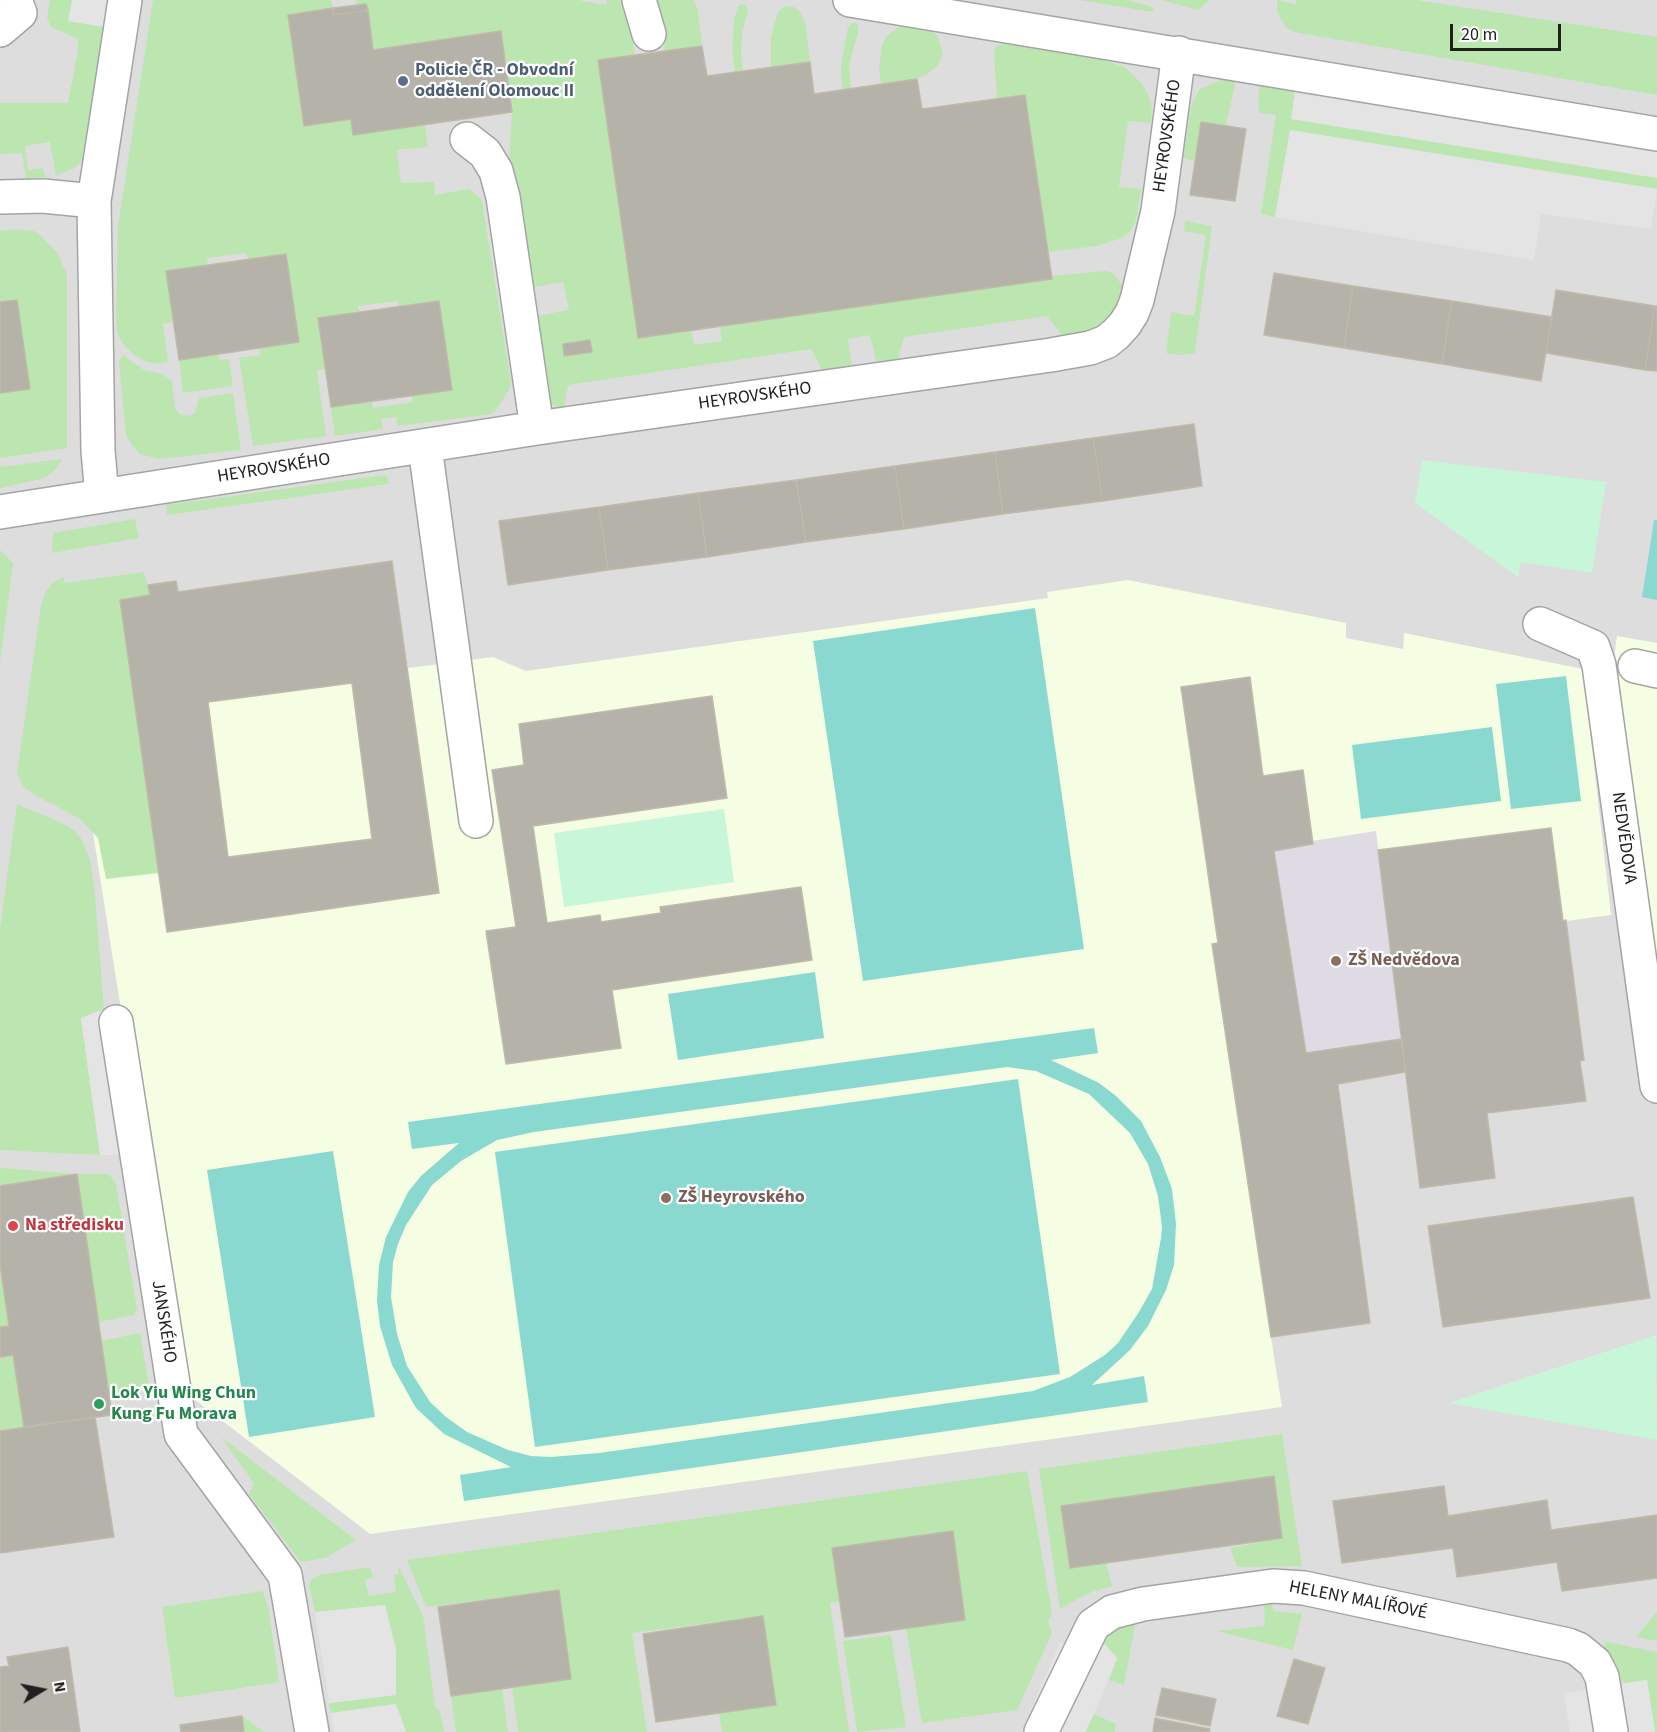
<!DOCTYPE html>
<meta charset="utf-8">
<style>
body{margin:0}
#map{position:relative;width:1657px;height:1732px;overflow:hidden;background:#f0efe7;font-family:"Source Sans 3",sans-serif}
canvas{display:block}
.north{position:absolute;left:12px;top:1660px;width:60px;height:60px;-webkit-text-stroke:4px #fff;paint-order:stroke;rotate:80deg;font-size:16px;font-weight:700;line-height:24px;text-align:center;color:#202020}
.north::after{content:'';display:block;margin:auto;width:21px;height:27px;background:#202020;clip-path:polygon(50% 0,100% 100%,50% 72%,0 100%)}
.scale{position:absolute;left:1450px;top:24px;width:111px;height:27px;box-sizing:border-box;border:3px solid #202020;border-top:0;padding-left:8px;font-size:18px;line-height:21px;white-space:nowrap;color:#202020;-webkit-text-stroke:4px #fff;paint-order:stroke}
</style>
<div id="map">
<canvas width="1657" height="1732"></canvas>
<div class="north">N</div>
<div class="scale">20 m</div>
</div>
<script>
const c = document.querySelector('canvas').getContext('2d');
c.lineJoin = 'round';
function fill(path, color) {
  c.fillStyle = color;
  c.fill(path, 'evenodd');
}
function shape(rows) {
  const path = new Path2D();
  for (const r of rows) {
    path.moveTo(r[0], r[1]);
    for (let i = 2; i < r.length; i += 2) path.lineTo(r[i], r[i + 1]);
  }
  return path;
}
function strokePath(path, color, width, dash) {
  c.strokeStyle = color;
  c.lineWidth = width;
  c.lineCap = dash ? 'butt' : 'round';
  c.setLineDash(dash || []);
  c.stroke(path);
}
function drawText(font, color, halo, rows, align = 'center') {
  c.font = font + ' "Source Sans 3",sans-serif';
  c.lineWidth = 4.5;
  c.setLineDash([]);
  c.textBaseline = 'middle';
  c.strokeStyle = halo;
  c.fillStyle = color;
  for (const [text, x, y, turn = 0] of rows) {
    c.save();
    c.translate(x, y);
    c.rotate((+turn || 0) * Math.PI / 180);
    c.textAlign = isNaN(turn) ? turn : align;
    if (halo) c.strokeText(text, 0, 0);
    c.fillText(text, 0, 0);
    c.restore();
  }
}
fill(shape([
 [0,0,1657,0,1657,1732,0,1732]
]), '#dedddd');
fill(shape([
 [392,561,408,668,493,657,526,671,1048,598,1047,592,1128,580,1346,623,1346,638,1403,649,1404,633,1583,669,1611,915,1566,921,1584,1060,1581,1061,1586,1101,1487,1113,1495,1178,1420,1188,1406,1073,1339,1084,1370,1323,1271,1337,1282,1407,370,1534,181,1389,87,795,146,786,120,600,149,596,148,585,176,581,178,592],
 [1617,636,1657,643,1657,975,1613,665]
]), '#f5fde2');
fill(shape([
 [50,0,72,0,69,21,104,27,82,161,76,167,56,176,50,142,25,146,28,170,43,168,45,177,26,178,22,153,0,154,0,103,68,103,78,50,78,39,51,27,47,18],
 [153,0,331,0,333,8,288,15,304,126,351,119,353,135,425,125,428,147,397,150,401,183,434,182,435,195,469,189,482,200,511,383,509,390,496,410,491,414,398,426,396,417,381,419,383,429,335,436,331,407,372,402,373,408,413,402,412,396,452,390,439,301,399,307,398,301,358,306,359,312,326,369,317,371,326,436,253,446,239,358,260,355,259,348,299,342,286,254,248,259,246,253,207,258,208,265,166,271,173,322,163,324,168,362,158,364,147,362,134,355,123,344,118,335,116,322,118,226],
 [356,0,578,0,606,5,607,0,624,0,635,55,598,61,638,338,691,331,694,345,722,341,720,327,1051,279,1051,276,1106,271,1113,273,1122,285,1123,292,1120,303,1112,317,1098,330,1066,341,1047,316,904,337,898,359,876,361,870,335,848,339,852,365,822,370,811,349,568,385,564,410,550,403,542,391,530,317,569,310,563,282,534,287,536,304,528,305,509,162,512,112,501,31,373,50,366,4,357,5],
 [654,0,694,0,698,11,702,46,665,51],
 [1079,0,1127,0,1153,7,1153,12],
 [1161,0,1209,0,1198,10],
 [1277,0,1296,4,1297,0,1416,0,1657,37,1657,95,1294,32,1286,27,1280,18,1277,10],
 [742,4,746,5,748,10,742,34,741,54,743,71,735,72,732,48,734,20,738,6],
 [785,6,794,7,799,11,805,21,810,62,771,67,771,39,776,18,779,11],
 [855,22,858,25,858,33,849,65,851,89,842,90,841,65,848,27,851,23],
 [898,27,919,28,931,31,938,37,943,54,938,65,929,73,917,79,881,84,879,68,882,45,886,37],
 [1004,44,1102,59,1126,68,1142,84,1148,94,1152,108,1151,123,1128,121,1119,187,1141,189,1136,221,1129,233,1119,239,1097,246,1048,252,1025,95,997,99,994,53,996,46],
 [1223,79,1236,79,1226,126,1196,161,1183,158,1192,103,1200,89],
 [1260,84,1295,90,1292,119,1657,178,1657,189,1290,130,1275,217,1261,214,1276,115,1260,113,1258,102],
 [1185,221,1212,226,1195,353,1179,355,1166,353,1171,312,1194,316,1206,235,1184,231],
 [16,229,34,231,41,236,57,253,67,274,67,448,0,458,0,231],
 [218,354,220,360,229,359,233,386,183,393,179,360],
 [123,355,144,370,162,374,172,381,175,407,178,413,184,415,190,416,195,413,199,398,233,393,241,450,159,459,140,454,132,445,126,435,119,362],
 [62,459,56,469,45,478,0,488,0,467],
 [386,475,389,484,167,515,166,505],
 [135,519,139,538,52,553,53,533],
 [0,550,13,563,0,663],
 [144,572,150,595,120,600,159,873,106,879,98,838,80,819,35,795,23,786,17,773,41,605,46,591,53,583,63,577,65,583],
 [17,804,64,824,75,831,82,840,90,860,94,885,104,1009,81,1018,100,1155,0,1150,0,928],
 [0,1168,77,1174,108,1174,112,1178,116,1184,137,1309,134,1315,99,1322,77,1175,0,1186],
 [0,1271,9,1326,0,1327],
 [140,1333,149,1387,109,1394,101,1341],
 [13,1355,24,1427,0,1431,0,1357],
 [1282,1434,1302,1566,1237,1567,1230,1548,1282,1538,1274,1476,1061,1506,1070,1568,1106,1563,1112,1586,1091,1592,1060,1609,1039,1469],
 [221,1437,356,1540,325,1558,301,1562,249,1494,254,1483],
 [1027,1471,1052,1612,1048,1621,1052,1633,1017,1710,922,1723,906,1628,965,1620,953,1532,840,1601,830,1603,849,1732,722,1732,719,1713,776,1705,763,1616,632,1633,647,1732,518,1732,512,1687,571,1679,559,1590,426,1607,407,1560],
 [398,1565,423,1616,435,1706,440,1712,444,1732,406,1732,396,1704,331,1713,329,1703,396,1695,385,1605,315,1612,309,1585,311,1580,319,1575,370,1567,373,1577,365,1580,369,1596,396,1592,394,1575,398,1574],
 [263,1591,269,1611,279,1682,175,1698,162,1607],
 [1271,1596,1273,1611,1302,1614,1293,1650,1216,1631,1265,1626,1264,1598],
 [1657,1612,1657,1641,1636,1637],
 [1137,1614,1124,1685,1109,1680,1117,1658,1100,1639],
 [891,1635,906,1727,857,1732,843,1641],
 [1607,1642,1657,1652,1657,1732,1655,1732,1647,1680,1622,1683,1613,1660,1603,1648],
 [502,1689,508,1732,456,1732,451,1696],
 [1094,1714,1116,1724,1115,1732,1086,1732],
 [242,1716,264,1732,244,1732]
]), '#bbe6b0');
fill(shape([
 [1422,460,1606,482,1592,573,1521,562,1518,577,1415,503],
 [724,809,734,882,564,907,554,833],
 [1656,1335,1657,1440,1449,1403]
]), '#c7f6d8');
fill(shape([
 [1654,520,1657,520,1657,600,1642,597],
 [1035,608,1084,949,863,981,813,641],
 [1566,676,1581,801,1511,809,1496,684],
 [1492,727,1501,801,1361,819,1352,745],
 [815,972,824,1038,678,1060,668,994],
 [1094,1028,1098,1053,1051,1060,1099,1083,1116,1096,1141,1121,1160,1157,1172,1189,1176,1224,1174,1265,1166,1290,1148,1326,1130,1350,1092,1385,1144,1376,1148,1402,464,1501,460,1475,511,1467,444,1434,416,1408,392,1365,380,1326,377,1301,379,1265,386,1237,408,1192,421,1176,459,1143,412,1149,408,1122],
 [1007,1067,1036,1071,1089,1094,1130,1133,1148,1164,1158,1196,1162,1227,1161,1238,1152,1289,1139,1312,1118,1343,1105,1355,1070,1377,1033,1391,599,1453,551,1457,531,1456,508,1450,467,1432,446,1417,430,1402,407,1366,397,1334,391,1297,393,1262,398,1244,406,1225,432,1185,461,1161,497,1140,534,1132],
 [1018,1079,1060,1374,535,1447,495,1152],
 [333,1151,375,1417,249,1437,207,1170]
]), '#8ad9d1');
fill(shape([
 [72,0,108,0,104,27,68,21],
 [1295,90,1657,149,1657,178,1291,119],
 [1290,130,1657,189,1651,229,1541,214,1534,260,1275,217],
 [104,1009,126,1155,100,1155,81,1018],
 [385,1605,396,1649,396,1695,329,1703,315,1612],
 [1100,1639,1117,1658,1103,1694,1085,1732,1058,1732],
 [1060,1642,1069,1647,1037,1717,1029,1714],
 [1647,1680,1655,1732,1628,1732,1620,1684],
 [1589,1689,1596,1732,1570,1732,1564,1693],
 [396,1704,406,1732,334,1732,331,1713]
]), '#e4e4e4');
fill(shape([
 [1376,831,1401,1039,1306,1053,1274,851,1313,845,1312,841]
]), '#dedbe5');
const building = shape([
 [366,4,368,10,333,15,333,8,366,4],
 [333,8,333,15,368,10,373,50,501,31,512,112,353,135,351,119,304,126,288,15,333,8],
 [702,46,707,76,810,62,814,94,917,79,922,109,1025,95,1052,279,638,338,598,60,702,46],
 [1201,122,1246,129,1235,201,1190,195,1201,122],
 [286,254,299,342,179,360,166,271,286,254],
 [1274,273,1353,286,1344,348,1264,335,1274,273],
 [1353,286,1452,301,1442,364,1344,348,1353,286],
 [1556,290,1655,306,1645,370,1546,353,1556,290],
 [17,300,30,389,0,393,0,302,17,300],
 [439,301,452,390,331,407,318,318,439,301],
 [1452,301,1552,317,1541,381,1442,364,1452,301],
 [1655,306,1657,306,1657,371,1645,370,1655,306],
 [590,340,592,352,564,356,563,344,590,340],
 [1194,424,1202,486,1103,501,1093,438,1194,424],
 [1093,438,1103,501,1003,514,995,452,1093,438],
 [995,452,1003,514,904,529,895,466,995,452],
 [895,466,904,529,806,542,796,480,895,466],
 [796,480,806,542,707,557,698,493,796,480],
 [698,493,707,557,608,570,599,507,698,493],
 [599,507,608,570,508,585,499,521,599,507],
 [392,561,439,893,167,932,120,600,150,595,148,585,176,581,178,592,392,561],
 [352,683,372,839,228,857,208,702,352,683],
 [1250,677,1263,776,1303,770,1313,844,1274,851,1306,1053,1401,1039,1406,1072,1338,1084,1370,1323,1271,1337,1212,944,1218,943,1181,687,1250,677],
 [712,696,727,798,533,826,547,923,600,915,601,922,661,913,660,907,801,887,812,960,612,990,621,1048,506,1064,486,931,516,927,492,770,524,765,519,724,712,696],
 [1551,828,1563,921,1566,920,1584,1060,1580,1061,1586,1101,1487,1113,1495,1178,1420,1188,1378,850,1551,828],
 [77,1174,112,1415,24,1427,13,1355,0,1357,0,1327,9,1326,0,1265,0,1186,77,1174],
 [1633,1197,1650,1298,1443,1327,1428,1226,1633,1197],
 [95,1417,114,1537,0,1553,0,1431,95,1417],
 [1274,1476,1282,1538,1070,1568,1061,1506,1274,1476],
 [1444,1486,1448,1516,1547,1500,1551,1530,1657,1515,1657,1578,1562,1591,1557,1562,1457,1577,1453,1548,1342,1563,1333,1501,1444,1486],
 [953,1531,965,1620,845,1637,832,1548,953,1531],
 [559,1590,571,1679,451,1696,438,1607,559,1590],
 [763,1616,776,1705,656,1722,643,1634,763,1616],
 [68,1647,80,1732,0,1732,0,1667,9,1666,7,1657,68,1647],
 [1294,1659,1325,1668,1308,1724,1277,1716,1294,1659],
 [1162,1688,1216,1699,1210,1726,1156,1715,1162,1688],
 [242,1716,244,1732,181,1732,180,1725,242,1716],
 [1155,1718,1210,1729,1209,1732,1153,1732,1155,1718]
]);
fill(building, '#b5b2a9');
strokePath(building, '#c0baaa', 1.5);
const minor = shape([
 [639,0,649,34],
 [850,0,1657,134],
 [0,30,20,13,15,0],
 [467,139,485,153,496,171,503,197,537,428],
 [0,197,43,196,94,201],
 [425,447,476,821],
 [102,496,98,451,94,201,125,0],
 [0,512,537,428,1051,355,1090,348,1106,342,1116,334,1125,324,1132,313,1137,300,1158,211,1179,53],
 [1540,624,1593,647,1599,665,1657,1086],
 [1635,666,1657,671],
 [116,1022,181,1434,285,1575,312,1732],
 [1041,1732,1093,1625,1112,1612,1143,1604,1273,1586,1304,1588,1568,1645,1578,1649,1595,1663,1602,1677,1611,1732]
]);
strokePath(minor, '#a4a4a4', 36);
strokePath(minor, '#fff', 33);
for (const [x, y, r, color] of [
 [403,81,6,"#5c6f8a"],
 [1336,961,6,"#8d6e63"],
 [666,1198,6,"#8d6e63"],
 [13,1226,6,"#e0444e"],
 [99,1404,6,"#2e9e5b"]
]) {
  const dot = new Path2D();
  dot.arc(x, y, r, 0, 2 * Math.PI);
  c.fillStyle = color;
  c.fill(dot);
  strokePath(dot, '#fff', 2);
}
drawText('bold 18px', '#4e5e75', '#fff', [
 ["Policie ČR - Obvodní",415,71],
 ["oddělení Olomouc II",415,92]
], 'left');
drawText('18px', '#202020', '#fff', [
 ["HEYROVSKÉHO",1168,136,-82],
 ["HEYROVSKÉHO",755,397,-8],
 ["HEYROVSKÉHO",274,469,-9],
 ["NEDVĚDOVA",1623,838,82],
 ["JANSKÉHO",163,1322,81],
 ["HELENY MALÍŘOVÉ",1358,1601,11]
]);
drawText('bold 18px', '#785e54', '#fff', [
 ["ZŠ Nedvědova",1348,961],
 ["ZŠ Heyrovského",678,1198]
], 'left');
drawText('bold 18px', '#be3a42', '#fff', [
 ["Na středisku",25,1226]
], 'left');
drawText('bold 18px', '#27864d', '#fff', [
 ["Lok Yiu Wing Chun",111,1394],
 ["Kung Fu Morava",111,1415]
], 'left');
</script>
